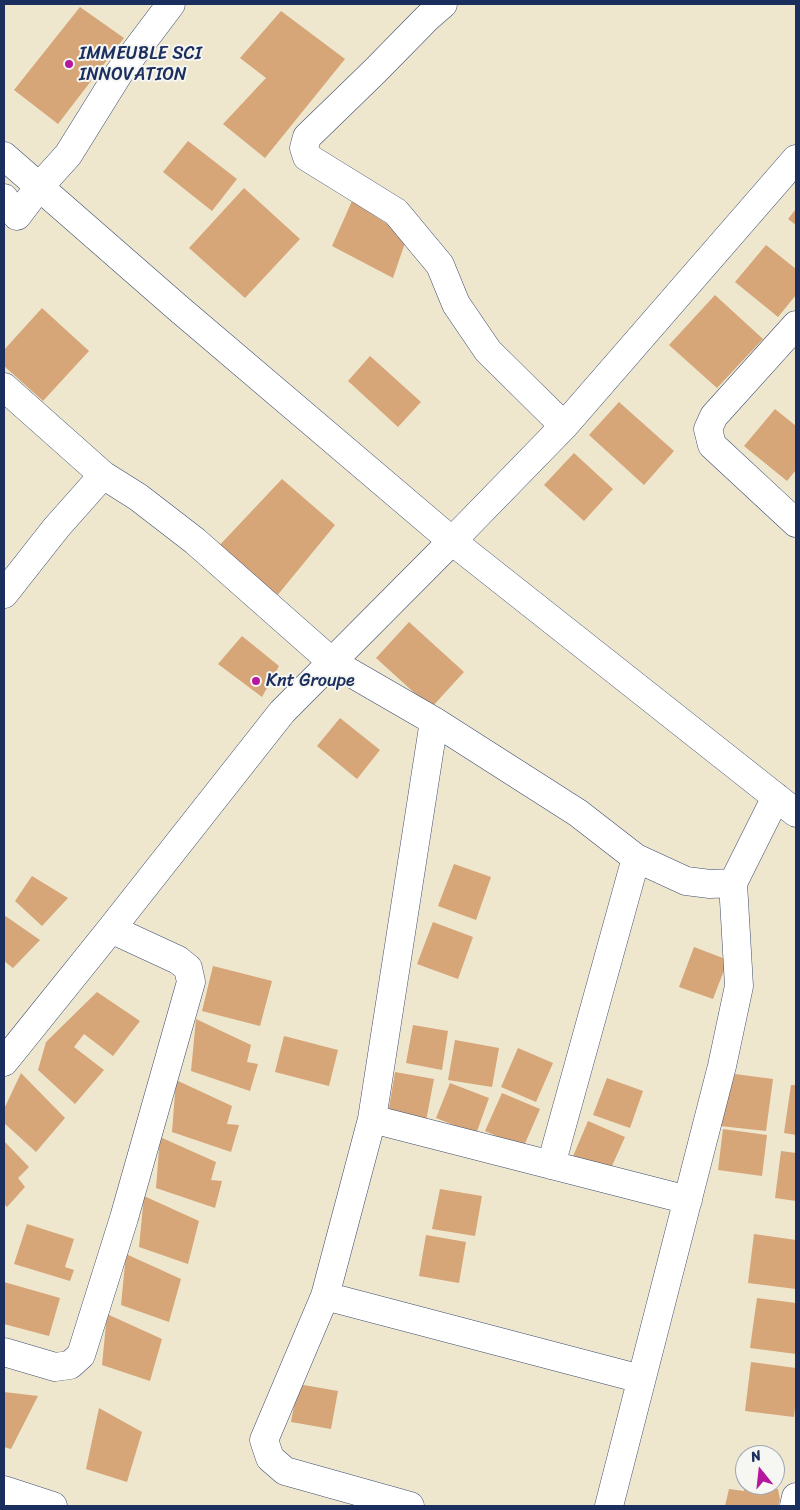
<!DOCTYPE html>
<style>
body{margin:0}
#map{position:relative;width:800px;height:1510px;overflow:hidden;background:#eee7ce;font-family:Sriracha,sans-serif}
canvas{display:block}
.frame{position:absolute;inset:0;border:5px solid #1b2f5e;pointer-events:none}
.north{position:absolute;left:735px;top:1445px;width:50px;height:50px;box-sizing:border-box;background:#f6f6f2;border:1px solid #9ea6b7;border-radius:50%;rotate:344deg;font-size:14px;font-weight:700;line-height:20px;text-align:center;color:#1b2f5e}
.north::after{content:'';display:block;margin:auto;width:18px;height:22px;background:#b5179e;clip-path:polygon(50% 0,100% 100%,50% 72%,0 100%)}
</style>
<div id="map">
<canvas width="800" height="1510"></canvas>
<div class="frame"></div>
<div class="north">N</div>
</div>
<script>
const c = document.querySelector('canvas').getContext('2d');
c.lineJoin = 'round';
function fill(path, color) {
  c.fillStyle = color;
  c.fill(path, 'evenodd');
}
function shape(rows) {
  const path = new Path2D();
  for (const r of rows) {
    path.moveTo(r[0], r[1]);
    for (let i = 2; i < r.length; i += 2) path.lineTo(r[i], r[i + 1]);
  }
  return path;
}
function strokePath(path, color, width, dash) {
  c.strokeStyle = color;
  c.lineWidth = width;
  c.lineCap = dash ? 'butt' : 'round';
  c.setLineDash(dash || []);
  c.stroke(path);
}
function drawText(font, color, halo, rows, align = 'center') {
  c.font = font + ' Sriracha,sans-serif';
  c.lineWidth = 4;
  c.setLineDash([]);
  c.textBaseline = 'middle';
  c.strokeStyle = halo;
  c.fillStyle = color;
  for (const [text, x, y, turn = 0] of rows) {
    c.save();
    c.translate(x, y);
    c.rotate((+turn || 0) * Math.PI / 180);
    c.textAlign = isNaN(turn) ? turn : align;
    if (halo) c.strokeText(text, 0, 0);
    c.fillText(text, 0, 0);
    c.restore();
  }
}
fill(shape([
 [80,7,124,38,58,124,14,90],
 [281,11,345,59,265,158,223,124,266,78,240,58],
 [188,141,237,179,212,211,163,172],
 [244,188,300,239,245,298,189,248],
 [352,201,407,237,393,278,332,246],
 [796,209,796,225,788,219],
 [766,245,796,269,796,295,778,317,735,282],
 [715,295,763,339,717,388,669,345],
 [42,308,89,351,43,401,4,366,4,350],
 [370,356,421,402,398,427,348,381],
 [619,402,674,451,644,485,589,435],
 [775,409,796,426,796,470,787,481,744,446],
 [574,453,613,489,584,521,544,485],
 [282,479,335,525,276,597,216,549],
 [409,622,464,672,431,708,376,658],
 [242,636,279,666,262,697,218,664],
 [340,718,380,750,357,779,317,746],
 [454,864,491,877,476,920,438,906],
 [32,876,68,898,42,926,15,901],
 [4,915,40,940,13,968,4,961],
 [433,922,473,937,458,979,417,964],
 [694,947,728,960,713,999,679,987],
 [213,966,272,981,260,1026,202,1011],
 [97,992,140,1021,113,1056,84,1034,74,1047,104,1070,75,1104,38,1070,46,1042],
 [196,1019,251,1045,247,1062,258,1064,250,1091,191,1071],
 [413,1025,448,1031,442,1070,406,1063],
 [284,1036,338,1050,329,1086,275,1072],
 [455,1040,499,1048,492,1087,448,1080],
 [518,1048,553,1063,536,1102,501,1087],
 [395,1072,434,1079,426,1121,388,1114],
 [21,1073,65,1118,36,1152,4,1123,4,1109],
 [727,1073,773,1079,766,1131,720,1126],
 [607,1078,643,1091,630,1128,593,1115],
 [176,1080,232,1106,227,1124,239,1125,231,1152,172,1132],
 [450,1083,489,1098,476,1134,436,1118],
 [791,1085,796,1085,796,1135,784,1133],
 [502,1093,540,1109,523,1148,485,1131],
 [588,1121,625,1137,607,1177,571,1161],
 [723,1129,767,1135,762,1176,718,1170],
 [160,1137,216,1162,211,1180,222,1181,215,1208,156,1188],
 [4,1141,29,1167,18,1178,25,1187,7,1207,4,1204],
 [781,1151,796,1153,796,1201,775,1198],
 [440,1189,482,1196,475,1236,432,1229],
 [144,1196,199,1221,188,1264,139,1247],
 [27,1224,74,1239,65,1267,74,1270,70,1281,14,1264],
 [754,1234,796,1240,796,1289,748,1283],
 [426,1235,466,1242,459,1283,419,1276],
 [126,1254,181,1279,169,1322,121,1305],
 [4,1282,60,1298,49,1336,4,1324],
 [757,1298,796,1303,796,1354,750,1348],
 [107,1314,162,1339,150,1381,102,1365],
 [751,1362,796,1368,796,1398,794,1417,745,1411],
 [298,1384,338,1391,331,1429,291,1422],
 [4,1392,38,1396,11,1449,4,1447],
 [99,1408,142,1432,127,1482,86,1469],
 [745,1485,760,1485,778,1489,780,1500,778,1506,725,1506,729,1489,744,1491]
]), '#d6a578');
const minor = shape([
 [443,4,427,18,375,71,307,137,304,148,307,157,396,212,440,265,456,304,488,351,564,426],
 [4,156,178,308,452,541,282,712,111,929,4,1062],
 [796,159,564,426,452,541,796,813],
 [4,198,17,216,39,187,68,155,119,73,171,4],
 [796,325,714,416,708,429,712,445,796,523],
 [4,387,103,475,138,497,195,541,332,662,434,721,578,813,636,858,686,881,710,884,733,883,739,986,722,1066,609,1506],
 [4,594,56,528,103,475],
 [733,883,776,797],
 [372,1119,688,1200],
 [551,1165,636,858],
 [325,1296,641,1379],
 [4,1352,55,1367,70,1365,81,1355,124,1218,191,982,188,968,178,960,111,929],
 [4,1490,53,1506],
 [410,1506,285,1471,270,1458,264,1440,325,1296,372,1119,434,721],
 [794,1506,796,1497]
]);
strokePath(minor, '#3b4b6f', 29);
strokePath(minor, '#fff', 28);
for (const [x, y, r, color] of [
 [69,64,5,"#b5179e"],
 [256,681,5,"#b5179e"]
]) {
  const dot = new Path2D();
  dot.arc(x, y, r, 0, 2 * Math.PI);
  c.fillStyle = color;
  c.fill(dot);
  strokePath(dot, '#f6f6f2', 2);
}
drawText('18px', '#1b2f5e', '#f6f6f2', [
 ["IMMEUBLE SCI",79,54],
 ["INNOVATION",79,75],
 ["Knt Groupe",266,681]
], 'left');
</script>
